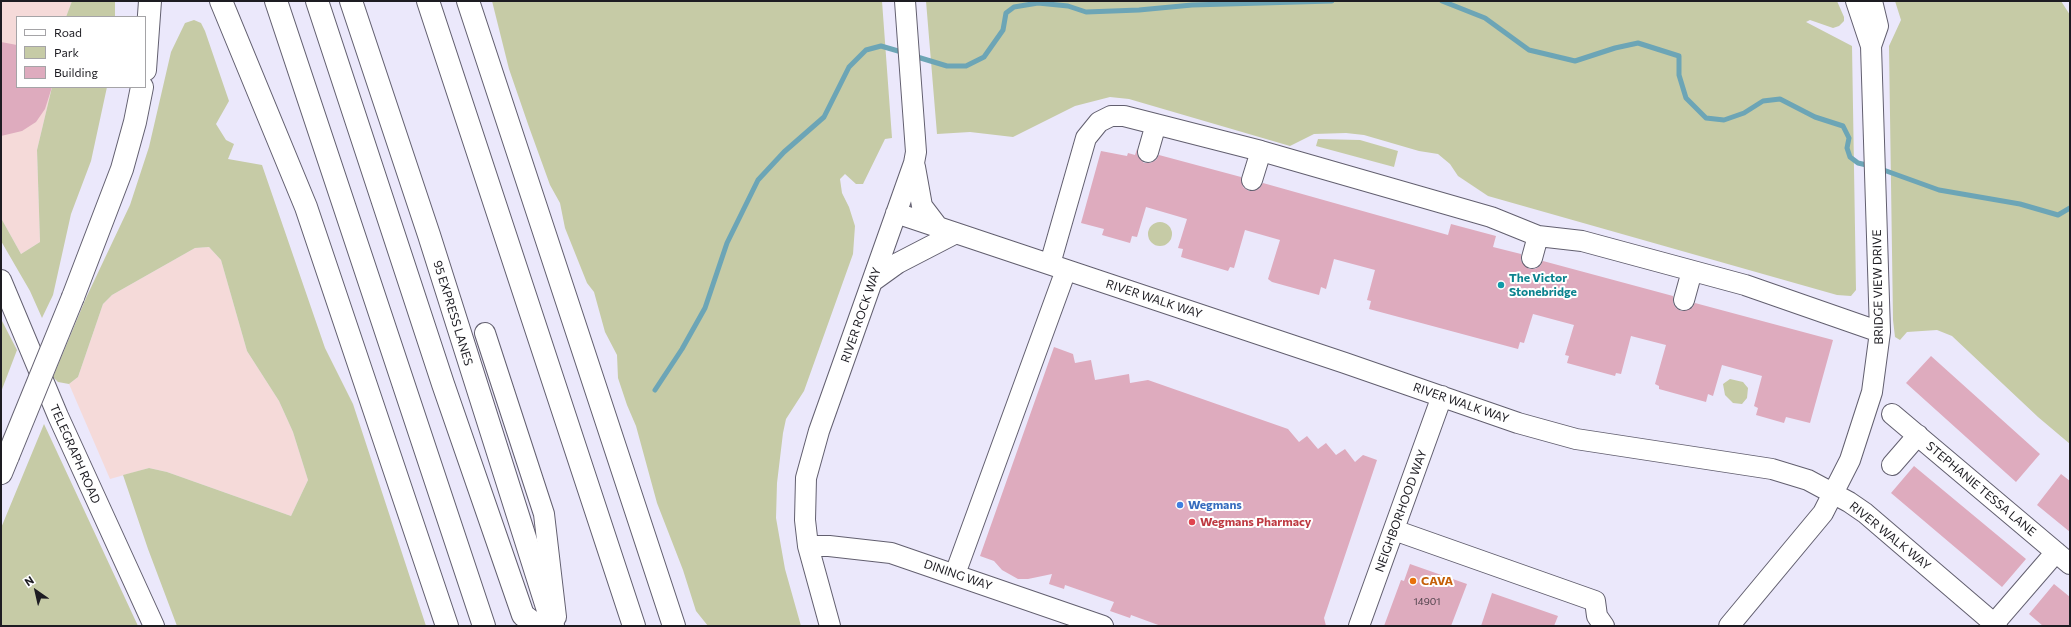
<!DOCTYPE html>
<style>
body{margin:0}
#map{position:relative;width:2071px;height:627px;overflow:hidden;background:#ebe8fb;font-family:Commissioner,sans-serif}
canvas{display:block}
.frame{position:absolute;inset:0;border:2px solid #1d1c22;pointer-events:none}
.legend{position:absolute;left:16px;top:16px;width:130px;height:72px;box-sizing:border-box;background:#fff;border:1px solid #a5a4a7;margin:0;padding:5px 7px;list-style:none;font-size:12px;color:#1d1c22}
.legend li{display:flex;align-items:center;gap:8px;height:20px}
.legend b{width:20px;border:1px solid #a5a4a7}
.north{position:absolute;left:16px;top:571px;width:40px;height:40px;-webkit-text-stroke:3px #fff;paint-order:stroke;rotate:326deg;font-size:11px;font-weight:700;line-height:16px;text-align:center;color:#1d1c22}
.north::after{content:'';display:block;margin:auto;width:14px;height:18px;background:#1d1c22;clip-path:polygon(50% 0,100% 100%,50% 72%,0 100%)}
</style>
<div id="map">
<canvas width="2071" height="627"></canvas>
<div class="frame"></div>
<ul class="legend">
<li><b style="height:5px;background:#fff"></b>Road</li>
<li><b style="height:11px;background:#c6cba6"></b>Park</li>
<li><b style="height:11px;background:#deabbe"></b>Building</li>
</ul>
<div class="north">N</div>
</div>
<script>
const c = document.querySelector('canvas').getContext('2d');
c.lineJoin = 'round';
function fill(path, color) {
  c.fillStyle = color;
  c.fill(path, 'evenodd');
}
function shape(rows) {
  const path = new Path2D();
  for (const r of rows) {
    if (r.length === 3) {
      path.moveTo(r[0] + r[2], r[1]);
      path.arc(r[0], r[1], r[2], 0, 2 * Math.PI);
      continue;
    }
    path.moveTo(r[0], r[1]);
    for (let i = 2; i < r.length; i += 2) path.lineTo(r[i], r[i + 1]);
  }
  return path;
}
function strokePath(path, color, width, dash) {
  c.strokeStyle = color;
  c.lineWidth = width;
  c.lineCap = dash ? 'butt' : 'round';
  c.setLineDash(dash || []);
  c.stroke(path);
}
function drawText(font, color, halo, rows, align = 'center') {
  c.font = font + ' Commissioner,sans-serif';
  c.lineWidth = 4;
  c.setLineDash([]);
  c.textBaseline = 'middle';
  c.strokeStyle = halo;
  c.fillStyle = color;
  for (const [text, x, y, turn = 0] of rows) {
    c.save();
    c.translate(x, y);
    c.rotate((+turn || 0) * Math.PI / 180);
    c.textAlign = isNaN(turn) ? turn : align;
    if (halo) c.strokeText(text, 0, 0);
    c.fillText(text, 0, 0);
    c.restore();
  }
}
fill(shape([
 [1,1,72,1,66,17,17,17,17,87,52,87,37,150,40,242,21,254,1,218],
 [209,247,221,260,247,351,279,401,293,432,308,480,291,516,167,472,149,468,110,479,69,384,78,377,103,304,112,295,195,248]
]), '#f5dad9');
fill(shape([
 [72,1,115,1,115,17,66,17],
 [492,1,882,1,892,138,885,139,863,184,856,184,845,174,840,179,842,193,849,207,855,226,853,254,804,391,786,419,783,433,777,483,776,518,785,569,801,626,708,626,696,611,683,570,657,503,636,426,627,405,618,378,617,355,605,332,594,292,587,283,565,228,560,203,550,185,529,127,509,69],
 [926,1,1837,1,1844,17,1844,21,1839,26,1833,28,1810,20,1806,22,1852,46,1856,290,1851,296,1837,295,1488,196,1458,176,1450,164,1438,154,1419,151,1364,135,1346,133,1314,134,1290,146,1129,99,1110,97,1075,106,1013,137,970,132,937,134],
 [1895,1,2061,1,2070,15,2070,444,2038,417,1952,336,1937,330,1907,332,1900,340,1895,337,1893,320,1889,46,1901,20],
 [194,20,201,23,205,31,229,101,216,124,226,140,234,144,228,159,262,165,325,348,353,404,426,626,177,626,148,549,123,475,149,468,167,472,291,516,308,480,293,432,279,401,247,351,221,260,209,247,195,248,112,295,103,304,78,377,69,384,58,382,53,377,86,298,130,205,149,147,171,52,185,23],
 [52,87,107,87,91,161,71,214,53,295,42,318,30,291,1,241,1,218,21,254,40,242,37,150],
 [1318,139,1360,140,1398,151,1394,167,1316,146],
 [1160,234,12],
 [1,319,17,350,1,392],
 [1730,379,1743,382,1748,388,1747,398,1742,404,1733,403,1725,395,1723,384],
 [44,424,138,626,1,626,1,528]
]), '#c6cba6');
strokePath(shape([
 [1442,1,1485,18,1529,50,1575,61,1615,48,1638,43,1679,56,1679,75,1686,98,1706,118,1724,120,1744,113,1763,101,1780,99,1815,117,1843,126,1849,138,1847,148,1850,157,1858,163,1871,166],
 [914,56,947,66,966,66,984,57,1003,30,1006,13,1014,7,1038,3,1068,6,1086,12,1139,10,1192,5,1332,1],
 [1878,168,1939,190,2020,204,2058,215,2070,208],
 [655,390,682,349,705,308,727,243,758,180,784,152,824,117,849,67,866,50,881,46,905,53]
]), '#6ca5b6', 5);
fill(shape([
 [1,42,17,45,17,87,52,87,45,109,36,122,22,131,1,136],
 [1137,149,1137,155,1144,163,1150,163,1156,160,1159,155,1241,177,1243,187,1249,191,1259,189,1263,183,1448,235,1451,224,1496,236,1493,247,1521,254,1521,261,1529,269,1535,269,1540,266,1543,261,1673,296,1673,303,1676,308,1681,311,1692,308,1695,303,1833,340,1810,423,1786,417,1784,423,1756,415,1758,408,1754,406,1762,376,1722,365,1713,396,1708,394,1706,402,1659,389,1659,386,1655,384,1666,345,1631,336,1621,374,1616,373,1615,376,1567,363,1569,356,1565,355,1574,325,1533,314,1524,343,1520,342,1518,349,1369,309,1371,301,1367,300,1375,270,1334,259,1326,289,1321,287,1319,295,1272,282,1268,279,1280,240,1245,230,1234,268,1230,267,1228,271,1181,257,1183,249,1178,248,1187,219,1146,207,1137,237,1132,236,1130,243,1102,235,1104,229,1081,223,1101,151,1127,156,1128,153,1135,155],
 [1054,347,1073,354,1075,363,1091,360,1095,380,1129,374,1130,383,1148,380,1288,429,1299,442,1307,436,1318,449,1326,443,1336,455,1345,449,1355,462,1363,455,1377,460,1324,618,1326,626,1161,626,1131,615,1130,618,1110,611,1114,602,1065,585,1064,589,1049,584,1052,574,1028,579,1018,579,1002,570,994,561,980,556],
 [1931,356,2040,454,2016,482,1906,383],
 [1914,466,2026,559,2002,587,1891,493],
 [2061,474,2070,481,2070,532,2037,505],
 [1410,564,1467,584,1451,626,1384,626,1401,580,1404,581],
 [2054,584,2070,597,2070,626,2043,626,2029,614],
 [1492,593,1558,616,1554,626,1481,626]
]), '#deabbe');
const minor = shape([
 [1856,1,1871,46],
 [1148,152,1156,124],
 [915,167,922,206,938,227],
 [1252,180,1261,151],
 [896,213,1345,363,1518,423,1576,439,1772,469,1808,480,1849,502,1865,513,1997,626],
 [1532,258,1538,236],
 [1050,264,1086,138,1099,122,1111,116,1124,116,1261,151,1491,217,1538,236,1582,241,1745,285,1880,332],
 [1,280,58,416,154,626],
 [873,281,898,263,956,233],
 [1684,300,1692,271],
 [485,333,544,514,556,617],
 [1892,414,2070,564],
 [1892,465,1918,435],
 [1394,530,1595,601,1597,616,1604,626],
 [808,546,829,546,891,553,1103,626],
 [955,574,1066,270],
 [830,626,808,546,805,520,806,478,819,431,914,163,916,152,905,1],
 [1359,626,1442,396],
 [1729,626,1823,513,1850,460,1872,392,1880,332,1871,46,1878,26,1872,1],
 [1992,626,2056,552]
]);
const highway = shape([
 [221,1,306,207,447,626],
 [276,1,484,626],
 [317,1,443,384,523,615,537,626],
 [351,1,429,235,553,626],
 [428,1,634,626],
 [468,1,674,626],
 [145,70,150,1],
 [73,297,122,169,135,122,142,87],
 [1,473,8,456]
]);
strokePath(minor, '#625f6f', 22);
strokePath(highway, '#625f6f', 24);
strokePath(minor, '#fff', 20);
strokePath(highway, '#fff', 22);
const highwayBridge = shape([
 [8,456,73,297]
]);
strokePath(highwayBridge, '#625f6f', 24, []);
strokePath(highwayBridge, '#fff', 22);
for (const [x, y, r, color] of [
 [1501,285,4,"#0f9aa8"],
 [1180,505,4,"#3f7fe0"],
 [1192,522,4,"#e0444e"],
 [1413,581,4,"#e8710a"]
]) {
  const dot = new Path2D();
  dot.arc(x, y, r, 0, 2 * Math.PI);
  c.fillStyle = color;
  c.fill(dot);
  strokePath(dot, '#fff', 1.5);
}
drawText('10px', '#4d4049', null, [
 ["14901",1427,602]
]);
drawText('bold 12px', '#0d838f', '#fff', [
 ["The Victor",1509,278],
 ["Stonebridge",1509,292]
], 'left');
drawText('12px', '#1d1c22', '#fff', [
 ["BRIDGE VIEW DRIVE",1878,287,-91],
 ["RIVER WALK WAY",1154,299,18],
 ["95 EXPRESS LANES",453,313,73],
 ["RIVER ROCK WAY",861,315,-71],
 ["RIVER WALK WAY",1461,403,19],
 ["TELEGRAPH ROAD",75,454,66],
 ["STEPHANIE TESSA LANE",1981,489,40],
 ["NEIGHBORHOOD WAY",1401,511,-70],
 ["RIVER WALK WAY",1890,536,39],
 ["DINING WAY",958,575,19]
]);
drawText('bold 12px', '#366cbe', '#fff', [
 ["Wegmans",1188,505]
], 'left');
drawText('bold 12px', '#be3a42', '#fff', [
 ["Wegmans Pharmacy",1200,522]
], 'left');
drawText('bold 12px', '#c56008', '#fff', [
 ["CAVA",1421,581]
], 'left');
</script>
